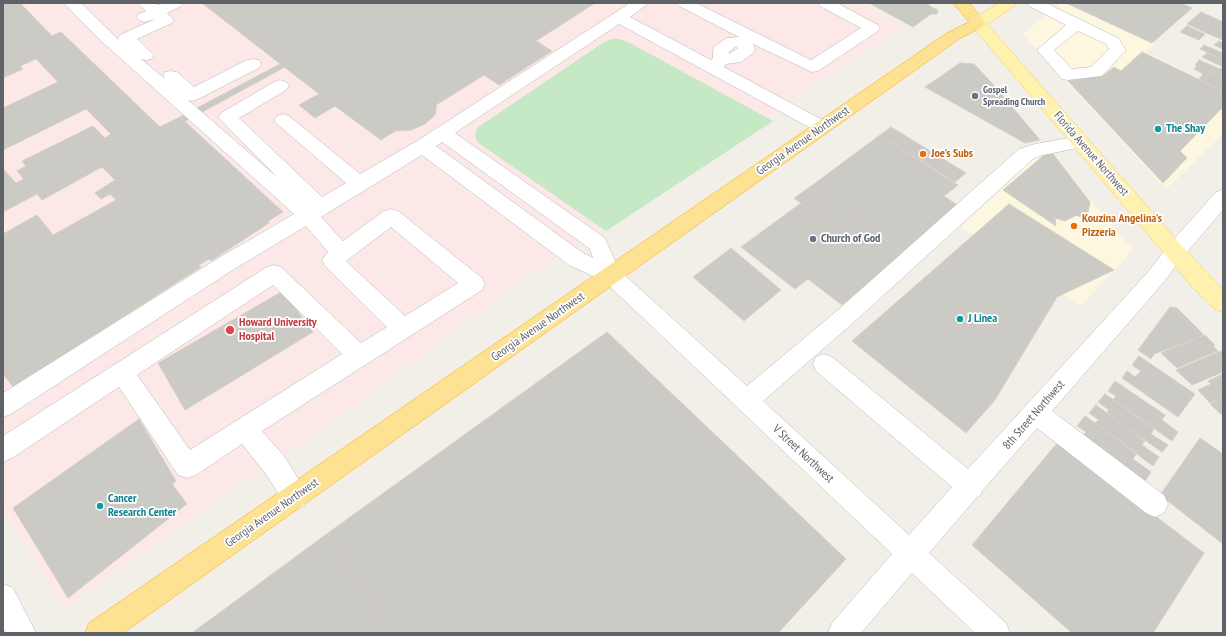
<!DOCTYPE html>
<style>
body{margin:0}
#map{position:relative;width:1226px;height:636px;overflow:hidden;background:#f1efe8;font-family:"PT Sans Narrow",sans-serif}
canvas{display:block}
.frame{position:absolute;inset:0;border:4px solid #5f6368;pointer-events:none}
</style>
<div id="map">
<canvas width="1226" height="636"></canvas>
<div class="frame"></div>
</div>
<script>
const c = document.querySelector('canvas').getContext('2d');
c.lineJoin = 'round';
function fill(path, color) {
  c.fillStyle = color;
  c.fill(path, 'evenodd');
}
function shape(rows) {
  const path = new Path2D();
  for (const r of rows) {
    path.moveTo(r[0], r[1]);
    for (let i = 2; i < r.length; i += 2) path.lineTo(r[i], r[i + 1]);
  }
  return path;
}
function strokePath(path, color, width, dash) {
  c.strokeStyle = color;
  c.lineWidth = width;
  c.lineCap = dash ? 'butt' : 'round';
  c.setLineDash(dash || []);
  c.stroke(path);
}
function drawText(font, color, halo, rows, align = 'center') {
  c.font = font + ' "PT Sans Narrow",sans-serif';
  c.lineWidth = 3.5;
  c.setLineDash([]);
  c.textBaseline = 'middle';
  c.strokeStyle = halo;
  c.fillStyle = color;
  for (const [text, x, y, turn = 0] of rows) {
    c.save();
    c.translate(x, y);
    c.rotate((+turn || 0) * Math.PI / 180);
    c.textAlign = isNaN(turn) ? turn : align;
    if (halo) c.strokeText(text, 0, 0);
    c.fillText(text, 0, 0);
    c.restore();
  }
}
fill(shape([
 [1059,3,1066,3,1154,44,1146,52,1223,90,1223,134,1166,189,1023,34],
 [1048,149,1133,250,1080,306,961,227,1034,159]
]), '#fef7e0');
fill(shape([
 [3,3,859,3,905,27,825,78,509,290,365,398,64,608,3,507]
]), '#fce8e6');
fill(shape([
 [611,39,619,39,628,42,773,121,606,231,477,142,475,135,477,128,601,44]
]), '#c5e8c5');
const building = shape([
 [3,3,20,3,52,36,61,32,160,127,180,117,283,212,268,221,269,223,211,261,209,259,199,265,201,267,13,387,3,374,3,234,37,215,53,235,116,200,110,194,101,199,95,193,115,180,102,167,42,200,37,194,3,212,3,169,16,183,24,179,17,171,26,166,22,161,93,126,105,138,111,134,86,109,3,150,3,108,58,82,36,59,20,66,23,69,3,78,3,3],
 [202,3,595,3,536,41,552,51,499,85,484,75,436,105,436,110,435,115,425,124,411,130,395,131,381,140,335,106,315,118,299,105,319,94,202,3],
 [869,3,927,3,931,7,938,10,937,14,931,14,913,27,869,3],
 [1066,3,1181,3,1192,8,1152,43,1066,3],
 [1201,12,1223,22,1223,24,1211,35,1187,24,1201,12],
 [1223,24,1223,40,1211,35,1223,24],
 [1187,26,1205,34,1199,40,1180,32,1187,26],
 [1219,41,1223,43,1223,49,1214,45,1219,41],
 [1204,45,1223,53,1223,60,1200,49,1204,45],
 [1142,52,1223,91,1223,107,1180,151,1187,158,1163,183,1068,81,1104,75,1114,67,1121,71,1142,52],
 [1207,53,1223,60,1223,67,1202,57,1207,53],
 [1199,60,1220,69,1223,67,1223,78,1195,65,1199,60],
 [960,63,974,64,991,82,980,91,947,72,960,63],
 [280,64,285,67,184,122,180,117,280,64],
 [1197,66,1223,78,1223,91,1199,79,1203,74,1194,69,1197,66],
 [947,72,980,91,991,82,1040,140,1025,143,925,87,947,72],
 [891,127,966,173,955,182,880,135,891,127],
 [880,135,958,185,944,196,957,205,903,252,810,187,880,135],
 [1050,150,1090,202,1088,212,1079,217,1077,215,1065,221,1055,218,1056,226,1003,190,1050,150],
 [810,187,903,252,889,266,794,198,810,187],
 [801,203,889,266,842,305,808,279,795,289,741,247,801,203],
 [1009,204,1114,270,1057,297,995,400,966,433,852,341,1009,204],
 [731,248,781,290,744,321,693,277,731,248],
 [283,291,313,332,185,410,158,363,283,291],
 [1170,307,1177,308,1202,333,1203,336,1154,354,1151,359,1138,350,1170,307],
 [607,332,846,559,778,633,390,633,328,533,607,332],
 [1205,335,1215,345,1213,346,1218,351,1177,368,1161,353,1205,335],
 [1221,351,1223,353,1223,372,1192,385,1176,370,1221,351],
 [1139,356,1195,394,1178,417,1122,378,1127,371,1135,377,1141,371,1132,365,1139,356],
 [1223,374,1223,398,1210,403,1198,390,1211,384,1208,381,1223,374],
 [1115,381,1165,415,1162,420,1178,432,1172,441,1113,400,1116,396,1108,391,1115,381],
 [1105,394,1154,428,1151,434,1168,445,1162,452,1106,413,1109,410,1098,402,1105,394],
 [1223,398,1223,416,1210,404,1223,398],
 [1096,405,1145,441,1142,445,1159,457,1153,466,1095,423,1099,420,1089,413,1096,405],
 [1085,416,1137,453,1133,459,1151,472,1144,483,1082,437,1086,432,1077,426,1085,416],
 [139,419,176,481,172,484,187,504,68,598,13,508,139,419],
 [1200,438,1223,454,1223,544,1160,495,1200,438],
 [1058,442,1204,553,1153,633,1072,633,972,545,1058,442],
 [328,533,390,633,192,633,328,533]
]);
fill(building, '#cccac5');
strokePath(building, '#d6d1c6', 1);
const minor = shape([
 [64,3,81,3,119,40,118,38,120,35,155,19,144,22,139,20,136,17,139,14,146,11,138,3,155,3,158,5,163,3,184,3,181,6,167,13,174,20,172,23,137,39,154,55,152,59,146,60,141,59,165,79,163,76,165,72,171,71,177,72,194,87,247,60,253,59,259,60,261,64,259,68,198,99,192,101,188,100,278,178,218,117,221,113,274,82,280,80,286,82,289,86,286,90,239,118,322,197,346,183,277,124,274,120,277,116,283,114,289,116,360,174,417,141,630,3,648,3,645,6,630,17,711,60,713,58,713,50,715,46,727,38,739,37,679,6,676,3,696,3,811,60,861,28,820,6,817,3,837,3,878,25,880,28,878,31,818,71,812,72,753,44,755,49,753,53,741,62,726,64,724,67,828,123,831,127,828,131,822,133,816,131,619,24,455,133,605,238,619,270,747,386,838,310,1019,149,1035,144,1080,136,1086,138,1089,142,1086,146,1039,156,1033,159,854,322,763,401,909,535,952,487,816,371,813,364,816,357,824,354,832,357,968,469,1148,272,1168,246,1216,192,1223,190,1223,210,1182,258,1162,284,1052,411,1164,495,1168,504,1164,513,1155,517,1146,513,1037,428,982,491,980,496,977,497,929,553,1006,623,1010,633,975,633,912,573,861,633,828,633,832,623,892,554,604,281,569,265,422,155,321,217,343,241,384,211,391,209,398,211,482,278,485,284,482,290,262,431,284,456,304,488,308,497,304,506,295,510,286,506,266,474,242,444,196,475,187,478,178,475,119,387,12,458,3,462,3,436,267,267,274,265,281,267,361,343,387,327,325,266,322,260,328,252,306,226,231,271,11,414,3,417,3,393,217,259,294,214,98,38,64,3],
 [736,46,738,48,729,54,729,52,736,46],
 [442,142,590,249,593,258,583,253,436,146,442,142],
 [391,227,458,283,405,316,346,261,391,227],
 [273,285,342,354,190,450,137,375,273,285],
 [1026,3,1046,3,1118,38,1126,50,1102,76,1068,80,1062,79,1037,50,1066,25,1029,6,1026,3],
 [1078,31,1106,44,1109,49,1091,67,1072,69,1054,50,1078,31],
 [3,584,13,588,36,633,6,633,3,627,3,584]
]);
const major = shape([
 [999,3,1017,3,1014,6,987,24,1182,246,1223,290,1223,312,1215,309,1194,289,972,26,970,23,972,20,999,3]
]);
const highway = shape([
 [953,3,969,3,986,23,984,26,959,39,123,633,85,633,89,623,947,33,969,22,953,3]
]);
strokePath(minor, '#b5b8bc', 1);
strokePath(major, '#f2c960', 1);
strokePath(highway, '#f9ab00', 1);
fill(minor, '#fff');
fill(major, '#fff2af');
fill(highway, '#fde293');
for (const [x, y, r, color] of [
 [975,96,4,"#6b7280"],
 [1158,129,4,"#0f9aa8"],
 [923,154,4,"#e8710a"],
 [1074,226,4,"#e8710a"],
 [813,239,4,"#6b7280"],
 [960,319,4,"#0f9aa8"],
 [230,330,5,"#e0444e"],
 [100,506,4,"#0f9aa8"]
]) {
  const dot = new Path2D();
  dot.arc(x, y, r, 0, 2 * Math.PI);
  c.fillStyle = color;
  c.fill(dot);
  strokePath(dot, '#fff', 1.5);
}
drawText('bold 10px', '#5b616d', '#fff', [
 ["Gospel",983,90],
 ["Spreading Church",983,102]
], 'left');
drawText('bold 12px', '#0d838f', '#fff', [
 ["The Shay",1166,129],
 ["J Linea",968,319],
 ["Cancer",108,499],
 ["Research Center",108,513]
], 'left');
drawText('12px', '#5f6368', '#fff', [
 ["Georgia Avenue Northwest",803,141,-35],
 ["Florida Avenue Northwest",1091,154,49],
 ["Georgia Avenue Northwest",538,327,-35],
 ["8th Street Northwest",1034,415,-49],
 ["V Street Northwest",803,454,43],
 ["Georgia Avenue Northwest",272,513,-35]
]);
drawText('bold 12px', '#c56008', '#fff', [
 ["Joe's Subs",931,154],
 ["Kouzina Angelina's",1082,219],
 ["Pizzeria",1082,233]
], 'left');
drawText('bold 12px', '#5b616d', '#fff', [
 ["Church of God",821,239]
], 'left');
drawText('bold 12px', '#be3a42', '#fff', [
 ["Howard University",239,323],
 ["Hospital",239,337]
], 'left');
</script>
